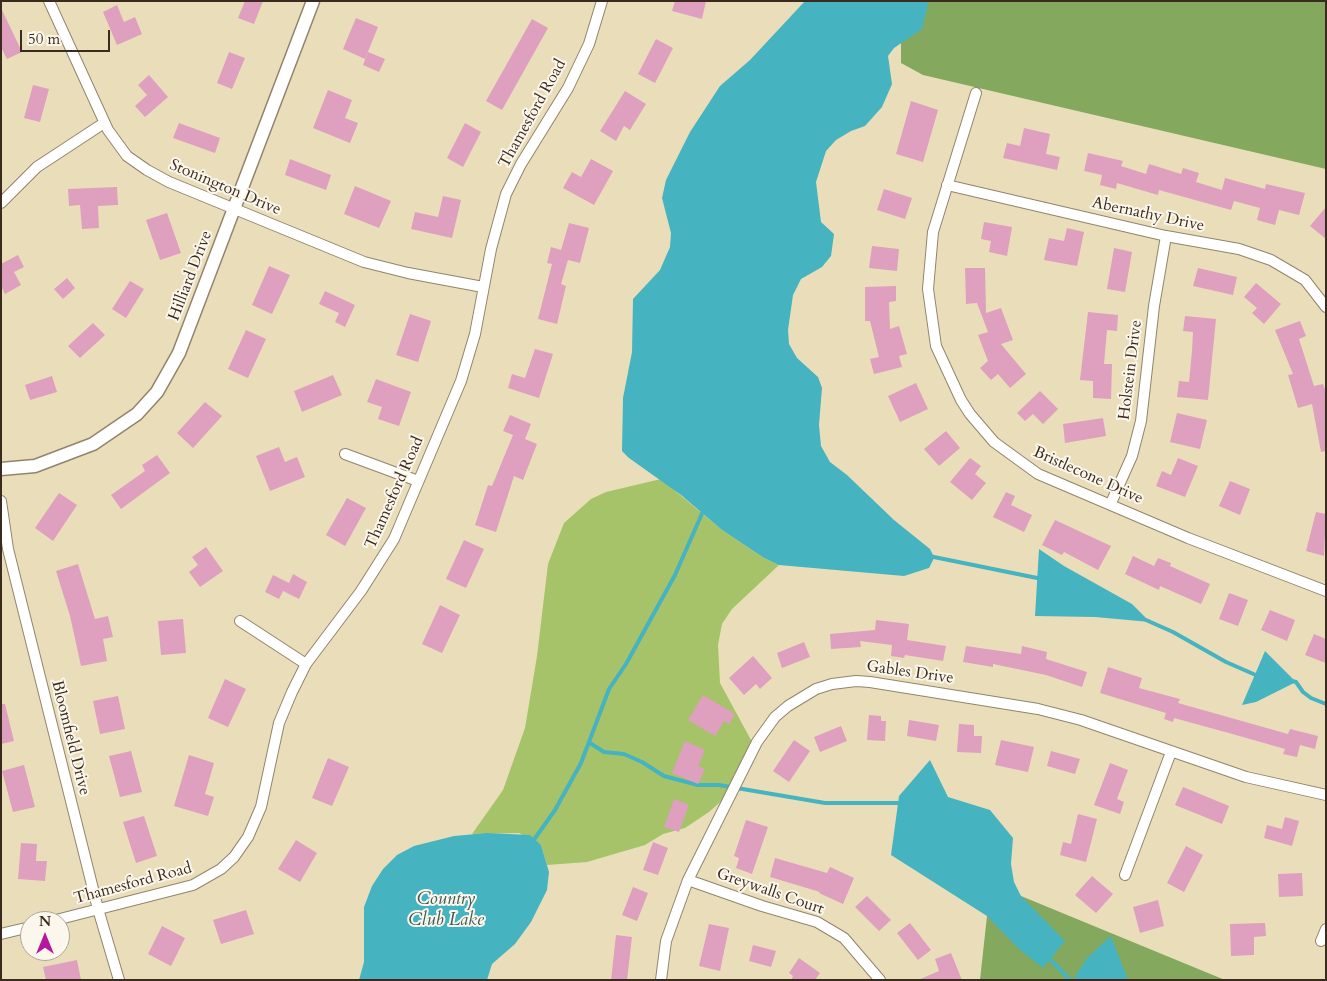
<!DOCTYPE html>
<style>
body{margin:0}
#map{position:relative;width:1327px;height:981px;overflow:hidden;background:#eadeba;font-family:Cardo,serif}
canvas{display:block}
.frame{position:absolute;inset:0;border:2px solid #3b2a1e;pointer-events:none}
.north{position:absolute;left:20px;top:911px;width:50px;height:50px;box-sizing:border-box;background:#fbf7ec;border:1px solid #aea59a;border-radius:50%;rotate:0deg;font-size:14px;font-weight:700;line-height:20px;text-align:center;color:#3b2a1e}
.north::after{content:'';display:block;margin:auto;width:18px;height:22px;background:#b5179e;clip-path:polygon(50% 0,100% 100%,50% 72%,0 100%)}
.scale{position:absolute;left:20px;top:30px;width:90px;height:22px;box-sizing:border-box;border:2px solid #3b2a1e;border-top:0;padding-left:6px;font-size:15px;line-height:18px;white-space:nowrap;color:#3b2a1e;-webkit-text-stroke:4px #fbf7ec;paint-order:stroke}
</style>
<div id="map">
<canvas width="1327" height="981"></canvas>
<div class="frame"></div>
<div class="north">N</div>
<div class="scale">50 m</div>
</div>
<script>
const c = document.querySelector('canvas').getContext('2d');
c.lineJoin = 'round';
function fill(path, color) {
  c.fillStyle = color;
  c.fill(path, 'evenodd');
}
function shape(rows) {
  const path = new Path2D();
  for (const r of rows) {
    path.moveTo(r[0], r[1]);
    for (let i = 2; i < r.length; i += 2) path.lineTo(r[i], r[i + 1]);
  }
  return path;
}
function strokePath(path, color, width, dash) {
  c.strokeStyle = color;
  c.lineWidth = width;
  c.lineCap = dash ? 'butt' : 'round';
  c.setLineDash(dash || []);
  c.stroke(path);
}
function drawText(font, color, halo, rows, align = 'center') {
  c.font = font + ' Cardo,serif';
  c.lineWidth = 4;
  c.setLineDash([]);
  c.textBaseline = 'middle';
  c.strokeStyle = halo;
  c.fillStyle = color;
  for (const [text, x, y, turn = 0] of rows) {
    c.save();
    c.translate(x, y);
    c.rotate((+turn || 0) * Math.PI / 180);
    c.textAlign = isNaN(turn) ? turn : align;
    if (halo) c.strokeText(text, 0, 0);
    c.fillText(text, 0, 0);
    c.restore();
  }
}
fill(shape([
 [661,479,722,530,764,558,779,565,732,609,722,624,718,645,720,683,751,740,753,760,735,789,709,812,685,828,663,834,645,845,587,862,547,865,541,845,519,833,472,834,503,790,525,728,537,656,548,564,564,523,591,499,606,492]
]), '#a6c36a');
fill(shape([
 [901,1,1326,1,1326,169,923,75,901,63],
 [1021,896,1225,980,980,980,987,916]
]), '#84a95e');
fill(shape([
 [805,1,929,1,922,29,894,48,888,56,892,84,882,107,865,126,851,131,836,140,826,151,816,182,821,222,834,234,831,256,822,267,801,279,793,295,788,330,789,344,797,358,818,377,822,388,819,425,821,446,830,462,847,475,894,520,930,549,933,555,934,558,929,568,904,576,779,565,764,558,722,530,681,495,629,458,622,451,623,398,632,352,633,299,660,270,670,247,671,233,662,198,666,180,690,132,720,86,750,60],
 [1039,549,1064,566,1132,604,1150,622,1095,617,1035,616],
 [1265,651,1296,682,1256,702,1242,705],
 [930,760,948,797,990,810,1013,838,1011,864,1014,882,1021,896,1065,941,1043,968,1019,949,987,916,891,855,899,796],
 [487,833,530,835,541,845,549,872,547,890,531,922,515,944,492,964,487,980,359,980,364,962,364,907,372,886,383,869,397,855,414,846,454,836],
 [1111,936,1128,980,1073,980,1087,958]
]), '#45b3c0');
strokePath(shape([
 [929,556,1042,579],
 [1146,620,1173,632,1226,662,1258,676],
 [1292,681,1296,682,1303,692,1311,698,1326,704],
 [590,743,604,752,624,754,642,762,664,776,698,785,719,785,825,803,899,803,901,805],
 [533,841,555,810,581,763,609,689,626,664,675,575,704,509],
 [1048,957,1070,980]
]), '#45b3c0', 4);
fill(shape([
 [245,1,263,1,254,24,238,18],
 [675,1,706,1,702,19,672,11],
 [117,5,124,22,135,17,142,34,117,45,103,12],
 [1,8,22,52,7,59,1,47],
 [356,18,378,27,365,59,343,49],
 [532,19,548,28,502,110,486,101],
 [656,39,673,48,655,83,638,74],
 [229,52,245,58,232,89,217,83],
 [368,52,385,59,379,72,363,65],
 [149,75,168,97,145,117,135,106,147,95,138,85],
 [33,85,49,89,40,122,24,118],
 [328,90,352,100,345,118,358,123,350,143,313,128],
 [625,91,646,104,630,130,624,126,616,141,600,131],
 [911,101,938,110,923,162,896,154],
 [179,123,220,138,215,153,173,138],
 [465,123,481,132,463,167,447,158],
 [1024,128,1050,134,1046,154,1060,157,1057,170,1003,158,1007,143,1020,146],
 [1088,153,1123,161,1121,166,1146,174,1149,164,1181,174,1183,168,1199,173,1196,182,1222,190,1225,178,1265,189,1266,184,1305,193,1299,215,1279,210,1275,225,1257,220,1260,208,1234,201,1231,210,1159,190,1158,195,1117,183,1116,189,1100,185,1102,175,1084,171],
 [290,159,331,175,326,190,285,175],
 [591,159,613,171,594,205,563,188,572,172,581,177],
 [355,186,391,201,379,228,344,214],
 [117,187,118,205,98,206,99,228,82,229,80,205,69,206,68,189],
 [884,189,912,198,905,219,877,210],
 [443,196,461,200,452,238,411,229,415,212,438,217],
 [1326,207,1326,239,1310,226],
 [167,213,181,253,160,260,146,220],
 [984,222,1012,227,1007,256,989,252,991,241,981,239],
 [569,223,589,228,580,263,568,260,561,284,566,286,557,324,538,319,552,264,547,263,551,247,561,250],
 [1067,228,1084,232,1077,266,1044,260,1049,238,1064,241],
 [872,246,899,249,897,271,869,268],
 [1114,248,1132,252,1125,292,1107,289],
 [18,255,24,267,14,272,21,285,5,294,1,286,1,264],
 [269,266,290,275,272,314,252,305],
 [965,268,985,268,986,313,1001,308,1013,340,1001,344,1026,374,1010,388,998,374,991,380,980,368,988,361,978,335,988,332,977,303,966,304],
 [1198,268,1237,277,1233,295,1193,286],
 [67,278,75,288,63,299,54,289],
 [130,281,144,289,126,318,112,309],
 [1256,283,1281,304,1264,324,1252,313,1257,308,1244,297],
 [896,286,896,301,889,302,890,329,899,326,907,354,899,356,902,367,874,374,870,359,879,357,870,321,865,321,865,287],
 [325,291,355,305,345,327,335,322,339,313,319,304],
 [1088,312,1118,315,1117,331,1107,330,1104,364,1112,364,1111,399,1093,398,1093,381,1080,380],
 [410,314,431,321,418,362,396,355],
 [1185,316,1216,319,1208,400,1177,397,1179,381,1189,382,1192,351,1193,332,1183,331],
 [1300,321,1306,336,1299,339,1314,386,1323,384,1326,392,1326,451,1321,452,1312,404,1298,408,1288,375,1293,374,1275,330],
 [93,323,105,335,80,358,68,346],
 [246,330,266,339,248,378,228,369],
 [535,349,553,354,539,398,508,388,512,374,525,378],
 [333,375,342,395,302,412,294,391],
 [52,376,57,392,30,400,25,385],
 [376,379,411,392,399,426,378,419,382,407,367,402],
 [916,383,928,409,900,422,888,396],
 [1040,391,1058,409,1043,424,1033,414,1025,421,1017,413],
 [205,402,222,416,193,448,177,433],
 [1177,413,1207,420,1200,449,1170,442],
 [510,415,531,424,525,439,537,444,523,480,514,476,496,532,475,525,488,485,492,486,513,435,503,431],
 [1103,418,1106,436,1065,443,1063,424],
 [946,431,960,448,939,466,924,449],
 [279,447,285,462,297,457,305,477,270,491,256,456],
 [157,455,170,473,121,509,111,495,145,471,142,465],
 [970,458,981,466,975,474,986,483,972,500,950,482],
 [1178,458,1198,466,1185,497,1156,486,1162,471,1171,475],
 [1230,481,1250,489,1240,515,1219,506],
 [1006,492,1015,496,1011,505,1032,515,1024,532,993,517],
 [59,493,77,505,53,541,35,528],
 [347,498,366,508,345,546,326,535],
 [1316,512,1326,514,1324,556,1306,551],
 [1055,520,1111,546,1098,570,1064,552,1062,555,1042,545],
 [464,540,484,549,466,588,446,579],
 [206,547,223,571,200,587,189,572,198,565,192,557],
 [1133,556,1154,566,1158,558,1171,563,1170,566,1210,584,1201,604,1160,586,1159,590,1125,574],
 [78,564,95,619,108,616,113,637,103,639,107,661,81,666,70,616,56,571],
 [293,574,307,582,299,599,283,591,279,599,265,592,273,575,289,583],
 [1229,593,1248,600,1238,626,1219,619],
 [440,605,460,615,442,653,422,644],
 [1270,610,1295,620,1287,641,1261,630],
 [183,619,186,653,161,655,158,621],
 [876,620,909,624,907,640,946,646,943,661,905,655,904,658,891,656,892,645,860,641,861,647,831,649,830,634,875,630],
 [1314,634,1326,639,1326,663,1305,655],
 [804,642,810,657,782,668,777,653],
 [966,646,1021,654,1022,646,1047,652,1046,659,1087,672,1082,687,1046,675,993,664,993,667,963,662],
 [753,656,772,678,760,689,756,684,744,695,729,678],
 [1108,667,1142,678,1139,688,1180,699,1178,703,1288,734,1290,729,1318,736,1315,749,1300,745,1297,757,1283,754,1285,749,1236,735,1174,718,1173,722,1164,719,1166,713,1100,693],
 [225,679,246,689,228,727,208,718],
 [703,695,735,714,729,724,724,721,715,736,688,720],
 [118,696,125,729,100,734,93,701],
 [1,704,5,704,14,741,1,744],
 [869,715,881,716,881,721,886,721,885,741,867,740],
 [909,720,939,725,936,741,907,736],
 [959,724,974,725,974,736,982,736,981,753,957,752],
 [841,726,847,741,820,752,814,737],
 [794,740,810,751,789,782,773,771],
 [1001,740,1034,747,1028,772,995,765],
 [685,741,705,750,698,766,705,769,698,784,672,773],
 [131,751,142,792,120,797,109,756],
 [1051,751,1080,759,1075,774,1047,766],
 [189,755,214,763,205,794,214,797,208,816,174,806],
 [328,758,349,767,332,806,312,798],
 [1110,763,1128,770,1117,799,1124,802,1120,814,1094,805],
 [24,765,35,807,13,812,2,771],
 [1183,787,1229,806,1222,824,1175,805],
 [674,799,689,805,679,832,664,827],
 [1078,814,1097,819,1086,862,1060,855,1063,842,1071,844],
 [144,816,157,856,136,863,123,822],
 [1285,817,1299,821,1292,846,1264,838,1267,825,1282,829],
 [746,820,768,827,752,874,736,868,739,858,734,856],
 [296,840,317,853,300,882,278,869],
 [653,842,668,848,658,875,643,870],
 [21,843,37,844,36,861,47,861,45,881,18,879],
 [1186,846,1203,855,1184,892,1167,883],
 [775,858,827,873,830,867,854,878,843,904,819,893,820,892,770,877],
 [1302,873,1303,896,1279,897,1278,874],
 [1092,876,1113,894,1096,913,1075,895],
 [633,887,648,893,637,921,622,915],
 [867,896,891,920,879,931,855,907],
 [1158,900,1164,926,1140,933,1133,907],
 [246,910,254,934,221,944,213,920],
 [910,923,931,950,918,960,897,933],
 [1265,923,1266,936,1254,937,1254,955,1231,956,1230,924],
 [709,924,729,928,720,971,699,966],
 [162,926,185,938,171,966,148,954],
 [616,935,632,937,627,980,611,980],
 [753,945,776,951,771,967,749,961],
 [951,953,962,980,918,980,939,971,935,959],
 [799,958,820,973,815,980,791,980,793,976,789,973],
 [77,960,81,980,46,980,43,967]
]), '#df9fbf');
const minor = shape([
 [49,1,108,130,127,156,147,170,169,182,364,262,408,273,483,287],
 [976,93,933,232,928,289,936,346,961,400,970,414,994,442,1038,474,1188,538,1326,591],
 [947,185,1166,236,1239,249,1271,260,1305,280,1326,307],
 [1,203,37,167,104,123],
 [345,454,418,481],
 [1,501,8,549,98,909,119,980],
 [1111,503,1132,456,1141,421,1154,306,1166,236],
 [240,621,306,664],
 [1125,875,1171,752],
 [688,880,762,906,817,922,844,938,880,980],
 [52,921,193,885,221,869,234,857,248,837,261,807,279,723,292,692,306,664,361,591,394,539,461,381,475,334,491,249,506,194,521,164,568,88,589,44,602,1],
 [1,934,30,927],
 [1321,941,1326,929],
 [661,980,666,941,688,880,757,742,775,717,788,706,816,689,832,684,856,681,870,682,1038,709,1081,720,1246,777,1326,795]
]);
const tertiary = shape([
 [1,469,35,466,93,444,137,414,157,392,179,353,313,1]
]);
strokePath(minor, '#92846c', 12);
strokePath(tertiary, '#92846c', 15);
strokePath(minor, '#fff', 10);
strokePath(tertiary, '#fff', 12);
drawText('16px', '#3b2a1e', '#fbf7ec', [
 ["Thamesford Road",533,114,-61],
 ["Stonington Drive",225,188,23],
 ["Abernathy Drive",1148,215,12],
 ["Hilliard Drive",191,276,-69],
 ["Holstein Drive",1131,370,-83],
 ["Bristlecone Drive",1088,476,24],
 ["Thamesford Road",395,493,-66],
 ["Gables Drive",910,673,8],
 ["Bloomfield Drive",70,738,76],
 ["Thamesford Road",133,884,-15],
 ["Greywalls Court",770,892,19]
]);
drawText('italic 18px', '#3e5a57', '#fbf7ec', [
 ["Country",446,900],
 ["Club Lake",446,921]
]);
</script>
